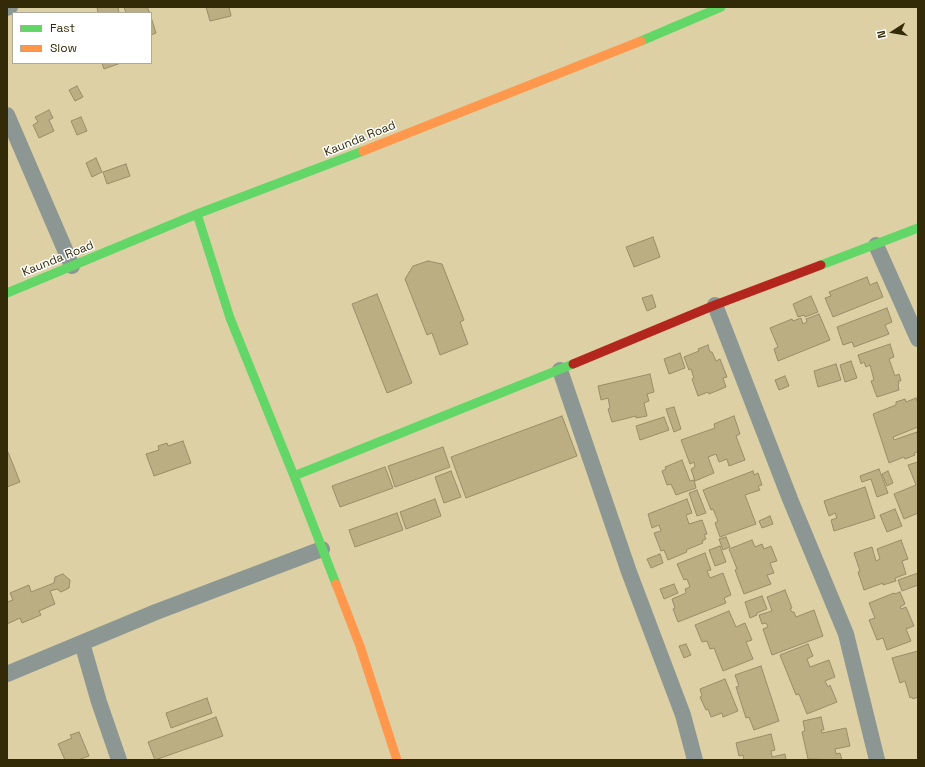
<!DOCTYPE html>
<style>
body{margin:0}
#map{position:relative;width:925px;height:767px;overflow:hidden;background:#ddd0a4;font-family:"Space Grotesk",sans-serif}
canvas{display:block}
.frame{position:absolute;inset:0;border:8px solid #332a07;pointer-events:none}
.legend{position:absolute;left:12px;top:12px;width:140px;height:52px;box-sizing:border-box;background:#fff;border:1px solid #adaa9c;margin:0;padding:5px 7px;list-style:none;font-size:12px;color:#332a07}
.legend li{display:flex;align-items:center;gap:8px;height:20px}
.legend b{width:20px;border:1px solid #adaa9c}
.north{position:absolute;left:873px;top:12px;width:40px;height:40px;-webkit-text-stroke:3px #fff;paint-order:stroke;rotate:258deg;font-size:11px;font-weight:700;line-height:16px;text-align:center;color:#332a07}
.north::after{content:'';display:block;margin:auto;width:14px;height:18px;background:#332a07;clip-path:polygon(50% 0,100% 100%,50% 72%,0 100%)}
</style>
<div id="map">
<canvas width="925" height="767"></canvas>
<div class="frame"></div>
<ul class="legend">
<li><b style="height:5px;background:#63d668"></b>Fast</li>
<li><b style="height:5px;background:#ff974d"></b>Slow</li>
</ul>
<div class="north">N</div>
</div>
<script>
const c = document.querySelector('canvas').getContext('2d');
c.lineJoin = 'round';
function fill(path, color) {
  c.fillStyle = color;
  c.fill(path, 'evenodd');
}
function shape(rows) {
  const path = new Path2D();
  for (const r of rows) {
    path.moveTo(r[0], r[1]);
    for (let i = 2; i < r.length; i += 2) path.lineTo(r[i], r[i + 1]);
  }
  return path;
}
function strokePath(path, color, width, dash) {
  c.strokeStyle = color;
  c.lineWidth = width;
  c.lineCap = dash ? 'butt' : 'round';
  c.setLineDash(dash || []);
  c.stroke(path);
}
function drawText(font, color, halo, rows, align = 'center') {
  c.font = font + ' "Space Grotesk",sans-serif';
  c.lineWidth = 3;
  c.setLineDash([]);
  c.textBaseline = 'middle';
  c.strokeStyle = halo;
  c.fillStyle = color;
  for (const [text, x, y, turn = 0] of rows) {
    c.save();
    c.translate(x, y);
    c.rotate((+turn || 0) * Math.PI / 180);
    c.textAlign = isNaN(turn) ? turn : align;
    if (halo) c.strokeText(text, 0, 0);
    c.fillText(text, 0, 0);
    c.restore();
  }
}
const building = shape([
 [97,7,118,7,119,13,98,13,97,7],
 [124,7,147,7,150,13,126,13,124,7],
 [206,7,229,7,231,16,210,21,206,7],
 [151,17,156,33,151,35,151,17],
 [102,63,121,63,104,69,102,63],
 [77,86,83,97,75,101,69,90,77,86],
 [49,110,53,118,49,120,54,131,39,138,33,125,38,122,35,117,49,110],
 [81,117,87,131,77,135,71,121,81,117],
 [96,158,102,172,92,177,86,163,96,158],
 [126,164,130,176,107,184,103,172,126,164],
 [653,237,660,257,634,267,626,247,653,237],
 [428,261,442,264,464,320,460,322,468,344,440,355,432,333,427,335,405,279,413,266,428,261],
 [867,277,870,285,877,282,883,297,833,317,825,298,831,296,829,292,867,277],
 [377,294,412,383,387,393,352,304,377,294],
 [652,295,656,307,647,311,642,298,652,295],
 [811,296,818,312,805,317,804,315,798,317,793,304,811,296],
 [887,308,892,322,885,325,889,334,854,347,852,342,843,345,837,327,887,308],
 [819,314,830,340,778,361,774,349,778,347,770,328,792,319,793,321,801,318,803,324,807,322,806,319,819,314],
 [890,344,894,357,889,359,895,376,899,374,901,381,898,381,899,384,898,385,899,390,877,397,871,381,874,380,870,365,866,367,864,362,861,364,858,355,890,344],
 [708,345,710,352,712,352,716,361,720,359,727,377,723,378,726,387,709,394,708,392,698,396,692,379,694,378,691,369,689,370,684,357,699,351,698,349,708,345],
 [680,353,685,368,669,374,664,359,680,353],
 [851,361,857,378,845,382,840,365,851,361],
 [836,364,841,380,818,387,814,371,836,364],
 [650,374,654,392,647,394,649,401,644,403,647,416,636,418,636,416,612,422,608,409,610,408,608,398,601,400,598,386,650,374],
 [785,376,789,386,779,390,775,380,785,376],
 [916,398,918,404,918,427,893,437,894,440,917,432,918,452,914,453,915,455,905,459,904,457,889,463,873,414,896,405,896,402,905,399,906,402,916,398],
 [674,407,681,429,674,432,666,409,674,407],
 [562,416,577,456,466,498,451,457,562,416],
 [734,416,740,434,736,436,745,460,729,466,727,459,719,462,716,454,708,457,714,473,695,481,691,469,695,467,694,462,690,464,681,440,715,428,714,424,734,416],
 [664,417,669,430,640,440,636,426,664,417],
 [183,441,191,463,154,476,146,454,159,450,158,446,167,443,168,446,183,441],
 [443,447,450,467,395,487,388,466,443,447],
 [7,452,8,452,20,482,7,487,7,452],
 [682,460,690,481,694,480,696,488,676,495,671,484,667,485,662,471,666,469,665,467,682,460],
 [918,462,918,513,904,519,894,494,916,485,908,465,918,462],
 [385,467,393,488,340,507,332,486,385,467],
 [879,469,888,493,877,497,871,479,862,482,860,476,879,469],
 [451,471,461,497,444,503,435,477,451,471],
 [753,471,754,475,758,473,762,485,758,486,760,490,745,495,756,524,720,537,715,523,718,521,713,509,711,510,703,490,753,471],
 [888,471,893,483,887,486,882,474,888,471],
 [865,487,875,518,834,531,831,520,837,518,835,513,829,516,824,501,865,487],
 [697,490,706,513,697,516,689,493,697,490],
 [435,499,441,516,406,529,400,512,435,499],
 [687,499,692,513,686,515,689,524,702,520,707,534,704,535,706,539,702,541,703,543,686,550,687,552,668,560,664,550,661,551,654,533,661,531,659,525,652,528,648,514,687,499],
 [895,509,902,526,887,532,880,515,895,509],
 [397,513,403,530,355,547,349,530,397,513],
 [770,516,773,524,762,528,759,521,770,516],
 [726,537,730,547,723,550,719,539,726,537],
 [752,540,755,547,762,544,764,549,771,546,777,561,770,563,774,573,767,575,771,584,744,594,735,570,737,569,729,549,752,540],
 [901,540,908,559,902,561,906,574,895,578,896,581,883,585,883,583,864,590,858,572,860,571,854,553,872,547,876,561,880,559,877,549,901,540],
 [720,546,726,562,715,566,709,550,720,546],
 [705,553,711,570,707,571,710,578,723,573,731,595,724,598,726,603,678,622,673,609,675,608,672,599,686,593,685,589,690,587,687,579,684,580,677,564,705,553],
 [660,554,663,563,651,568,647,559,660,554],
 [918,573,918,585,902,591,898,580,918,573],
 [63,574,70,580,69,588,61,592,57,589,50,591,55,604,39,611,41,615,22,623,20,618,7,624,7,602,13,600,10,593,29,585,31,592,54,583,55,577,63,574],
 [674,584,678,593,664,599,660,589,674,584],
 [785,590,792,608,790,609,792,612,794,612,796,617,814,610,823,636,772,655,763,629,768,627,766,623,762,624,759,615,772,611,767,597,785,590],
 [900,592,905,604,900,607,901,609,906,607,914,626,906,629,911,641,887,650,883,638,877,640,869,620,875,618,869,603,894,593,895,594,900,592],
 [762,596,767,609,757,613,757,615,750,618,745,602,762,596],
 [729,611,736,627,745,623,752,640,746,642,753,659,723,671,714,648,710,649,707,641,702,642,695,625,729,611],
 [686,644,691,655,684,658,679,646,686,644],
 [808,644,813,656,807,659,810,667,829,660,835,677,825,681,828,687,830,685,837,702,807,714,799,694,796,695,780,655,808,644],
 [918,651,918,697,913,699,912,697,910,698,905,681,900,683,892,658,918,651],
 [761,666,779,721,754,730,749,717,746,718,736,687,739,686,735,675,761,666],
 [725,679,738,711,723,717,722,713,711,717,708,709,706,710,700,697,702,696,700,689,725,679],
 [207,698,212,713,171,728,166,713,207,698],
 [216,717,223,736,155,760,148,742,216,717],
 [821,717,824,730,821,730,822,733,846,728,850,746,835,749,836,754,840,753,842,760,808,759,802,732,805,731,803,721,821,717],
 [79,732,89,756,78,760,65,760,58,744,72,738,70,735,79,732],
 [771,734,775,750,771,751,772,757,785,754,786,760,744,760,743,755,739,756,736,743,771,734]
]);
fill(building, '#bbae83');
strokePath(building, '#988d69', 1);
strokePath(shape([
 [7,8,10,7],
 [7,115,72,266],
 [876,245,918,339],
 [715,305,790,499,846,634,877,760],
 [560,370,629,572,683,715,695,760],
 [82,643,99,702,119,760],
 [7,674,156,612,322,549]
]), '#8c9793', 16);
strokePath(shape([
 [641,41,721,7],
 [197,214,230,318,294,476,336,584],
 [821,265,918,228],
 [7,293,197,214,363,151],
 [294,476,573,364]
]), '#63d668', 9);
strokePath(shape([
 [363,151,641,41],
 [336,584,360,646,397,760]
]), '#ff974d', 9);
strokePath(shape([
 [573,364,715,305,821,265]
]), '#b3261e', 9);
drawText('12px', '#332a07', '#fff', [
 ["Kaunda Road",360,139,-22],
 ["Kaunda Road",58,259,-22]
]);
</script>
